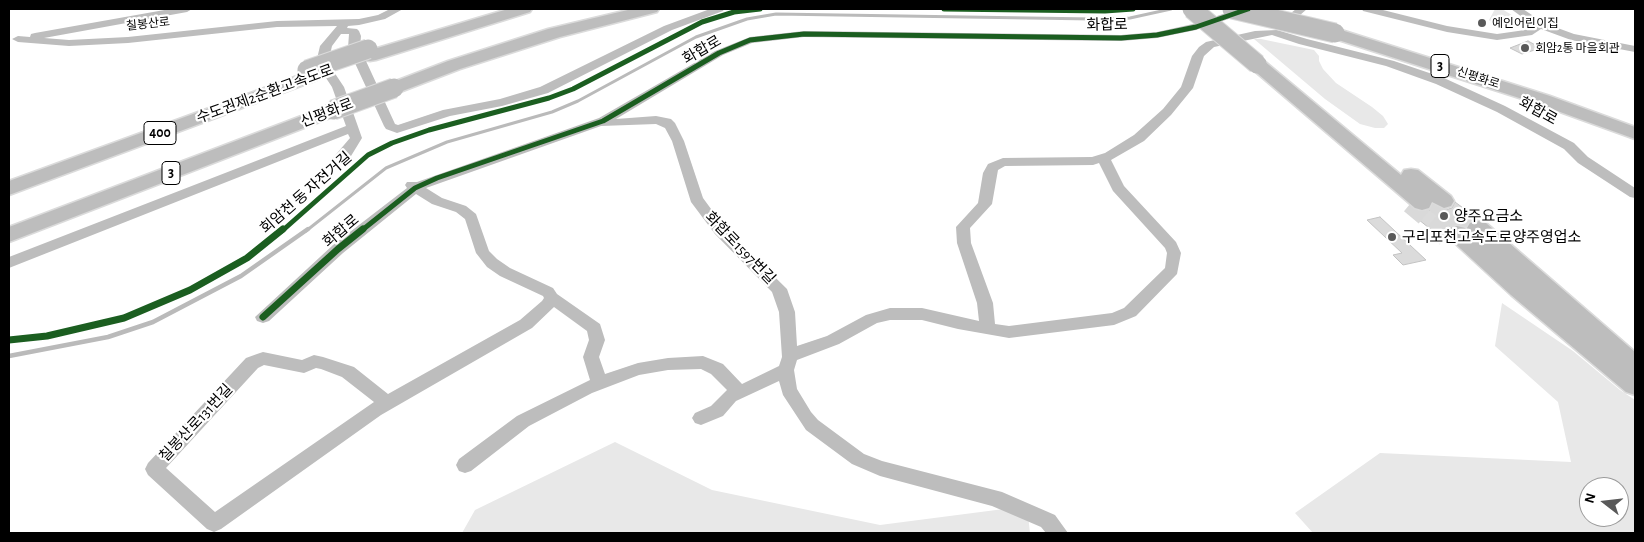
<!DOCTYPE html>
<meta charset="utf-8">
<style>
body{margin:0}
#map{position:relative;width:1644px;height:542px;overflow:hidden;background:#fff;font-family:"Alegreya Sans",sans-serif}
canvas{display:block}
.frame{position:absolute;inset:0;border:10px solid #000;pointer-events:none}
.north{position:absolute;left:1579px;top:477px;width:50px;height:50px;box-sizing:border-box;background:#fff;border:1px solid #999;border-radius:50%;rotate:286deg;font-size:14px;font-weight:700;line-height:20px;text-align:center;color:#000}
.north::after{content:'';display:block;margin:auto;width:18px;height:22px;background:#595959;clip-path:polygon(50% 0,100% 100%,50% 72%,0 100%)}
</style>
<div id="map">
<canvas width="1644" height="542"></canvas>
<div class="frame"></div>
<div class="north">N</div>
</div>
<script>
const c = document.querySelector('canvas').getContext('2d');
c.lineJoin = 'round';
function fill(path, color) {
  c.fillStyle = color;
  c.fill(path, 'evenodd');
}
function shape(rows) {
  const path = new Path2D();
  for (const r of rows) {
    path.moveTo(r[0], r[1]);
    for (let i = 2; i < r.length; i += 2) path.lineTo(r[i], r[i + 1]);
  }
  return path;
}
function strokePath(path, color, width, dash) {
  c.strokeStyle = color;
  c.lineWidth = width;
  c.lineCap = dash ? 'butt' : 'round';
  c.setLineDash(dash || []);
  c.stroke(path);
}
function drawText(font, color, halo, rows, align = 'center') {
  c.font = font + ' "Alegreya Sans","Noto Sans KR",sans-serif';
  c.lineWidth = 4.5;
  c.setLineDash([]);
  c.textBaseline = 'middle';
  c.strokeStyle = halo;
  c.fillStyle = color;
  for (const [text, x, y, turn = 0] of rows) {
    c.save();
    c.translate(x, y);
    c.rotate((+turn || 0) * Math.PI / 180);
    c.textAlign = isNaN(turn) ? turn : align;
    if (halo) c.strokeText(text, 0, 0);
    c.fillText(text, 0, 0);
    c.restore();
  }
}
fill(shape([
 [1495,9,1502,9,1515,17,1514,25,1508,27,1490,21,1489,20],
 [1254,39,1261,39,1314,50,1319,56,1319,61,1323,69,1336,83,1372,107,1383,116,1388,124,1384,128,1375,128,1360,124,1325,99],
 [1502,303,1573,351,1620,390,1635,400,1635,533,1313,533,1295,513,1380,453,1571,462,1558,402,1495,346],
 [1589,487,1619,487,1619,517,1589,517],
 [615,442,712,490,880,525,1027,506,1030,533,462,533,475,510]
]), '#e8e8e8');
strokePath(shape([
 [306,231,386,168,447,142,552,112,578,101,696,37,747,19,776,14,1093,19,1130,18,1171,9]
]), '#bababa', 3);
strokePath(shape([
 [9,356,108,337,153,322,241,276,308,229]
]), '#bababa', 4.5);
const building = shape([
 [1528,41,1541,48,1522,54,1510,48,1528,41],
 [1455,202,1478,219,1470,221,1467,225,1457,224,1449,226,1446,230,1434,232,1408,211,1414,209,1423,212,1430,210,1434,205,1445,210,1452,208,1455,202],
 [1380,217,1426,260,1403,265,1393,255,1402,253,1367,220,1380,217]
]);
fill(building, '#dbdbdb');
strokePath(building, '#c3c3c3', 1);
strokePath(shape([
 [1431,199,1467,229],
 [1410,204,1443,231]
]), '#d9d9d9', 19, [19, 9]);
strokePath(shape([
 [1441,229,1448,235]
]), '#d9d9d9', 25, [25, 12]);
const highway = shape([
 [508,9,532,9,530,12,376,60,370,61,364,60,361,56,364,52,508,9],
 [632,9,659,9,657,12,560,37,460,69,400,92,394,93,388,92,385,88,388,84,448,61,548,29,632,9],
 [1335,28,1550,96,1635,127,1635,139,1538,104,1329,37,1327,33,1329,29,1335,28],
 [1257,59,1263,60,1401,175,1404,170,1411,169,1418,170,1451,196,1454,201,1451,206,1444,208,1432,202,1429,208,1422,210,1415,208,1251,68,1248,64,1251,60,1257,59],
 [311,71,317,72,320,76,317,80,9,195,9,181,311,71],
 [333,104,340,106,342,110,340,114,9,242,9,227,333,104],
 [1478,221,1486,223,1635,352,1635,395,1626,392,1511,295,1449,238,1446,233,1449,228,1457,226,1465,228,1470,233,1467,228,1470,223,1478,221]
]);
strokePath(highway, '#dbdbdb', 3);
fill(shape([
 [170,9,192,9,187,12,44,38,69,40,128,37,277,21,359,19,378,15,390,9,403,9,385,19,359,25,348,26,347,28,357,29,359,31,361,36,360,48,395,124,398,125,443,110,500,99,540,87,664,26,710,9,724,9,723,11,672,30,548,93,502,106,450,116,397,133,386,129,384,126,348,48,349,34,341,34,332,46,328,63,344,87,362,138,351,156,344,162,334,162,332,159,350,138,348,134,9,268,9,257,346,126,332,87,316,63,320,46,337,26,277,27,128,43,69,46,18,42,12,39,18,36,30,37,31,34,35,33,170,9],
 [1238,9,1250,10,1249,12,1196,30,1157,38,1121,41,804,37,752,43,723,55,616,119,656,116,671,119,675,123,684,141,703,198,725,228,787,289,795,312,797,346,827,336,866,315,890,308,922,308,979,321,977,303,957,243,956,227,978,203,983,173,988,164,1003,158,1092,157,1105,153,1134,135,1163,109,1181,87,1192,56,1199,47,1206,42,1255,31,1277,30,1307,39,1394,61,1444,78,1505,106,1574,143,1588,157,1635,188,1635,198,1630,197,1578,163,1564,149,1497,112,1436,84,1386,66,1299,44,1272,35,1214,47,1204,56,1193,88,1171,115,1144,141,1111,160,1124,186,1176,242,1181,253,1177,274,1136,316,1114,325,1009,338,958,329,922,320,890,320,877,323,839,344,797,360,794,370,797,389,811,412,818,420,864,454,882,461,1002,492,1055,515,1068,533,1046,533,1041,527,992,506,880,476,852,464,806,430,783,395,779,381,736,401,723,416,701,425,695,423,692,418,695,413,711,406,727,390,711,374,701,369,668,370,639,375,592,393,529,426,471,471,465,473,459,471,456,465,459,459,517,416,590,380,583,357,589,340,587,331,554,307,532,328,381,415,221,529,214,532,207,529,148,475,145,469,148,463,246,358,257,354,263,352,302,360,314,355,323,357,354,367,388,394,520,320,542,301,544,298,543,296,500,276,487,267,476,253,465,219,456,212,432,204,416,194,343,253,269,321,263,323,257,321,255,317,333,245,407,188,405,185,407,182,417,182,599,118,715,51,750,37,804,31,1121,35,1157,32,1193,24,1238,9],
 [656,124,665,128,672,141,691,202,715,234,772,292,779,312,782,357,779,366,742,384,723,364,703,356,668,358,638,363,605,374,599,357,605,340,600,324,557,294,553,288,510,268,497,259,489,251,476,214,466,206,442,198,426,188,601,126,656,124],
 [1099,163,1113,191,1165,248,1167,253,1165,268,1124,308,1112,313,1009,326,995,324,993,303,971,243,970,228,992,204,998,170,1005,166,1093,165,1099,163],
 [264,365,304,373,316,368,321,369,342,377,374,402,215,512,166,468,258,368,264,365],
 [1296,9,1307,9,1284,29,1276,29,1274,27,1276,25,1296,9],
 [1362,9,1379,9,1447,26,1497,34,1525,30,1533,25,1511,9,1523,9,1544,23,1574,34,1635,46,1635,52,1571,40,1541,29,1532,35,1497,40,1447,32,1363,11,1362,9]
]), '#bdbdbd');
fill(highway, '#bdbdbd');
const highwayBridge = shape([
 [1192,9,1257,64],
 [1232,9,1335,33],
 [307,70,368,49],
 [333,110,394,88]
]);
strokePath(highwayBridge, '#dbdbdb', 21, []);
strokePath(highwayBridge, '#bdbdbd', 19);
strokePath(shape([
 [944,9,1105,11,1133,9],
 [282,231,368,155,392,143,429,130,549,98,573,89,702,22,734,12,760,9],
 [361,231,415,188,437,178,603,121,719,53,750,40,804,34,1121,38,1157,35,1196,27,1248,9]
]), '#1b5e20', 5);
strokePath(shape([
 [263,317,338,249,363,229],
 [9,340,47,336,124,318,190,290,247,258,283,229]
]), '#1b5e20', 7);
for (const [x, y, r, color] of [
 [1482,23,5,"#595959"],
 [1525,48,5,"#595959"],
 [1444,216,5,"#595959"],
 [1392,237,5,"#595959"]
]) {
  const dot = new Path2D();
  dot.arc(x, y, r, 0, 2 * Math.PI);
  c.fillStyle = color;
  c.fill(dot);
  strokePath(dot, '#fff', 2);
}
drawText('12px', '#000', '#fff', [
 ["예인어린이집",1492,23],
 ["회암2통 마을회관",1535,48]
], 'left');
drawText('12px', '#000', '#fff', [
 ["칠봉산로",148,24,-6],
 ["신평화로",1478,78,18]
]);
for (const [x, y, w] of [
 [1440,66,18],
 [160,133,32],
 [171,173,18]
]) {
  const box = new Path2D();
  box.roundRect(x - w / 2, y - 11.5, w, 23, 4);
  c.fillStyle = '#fff';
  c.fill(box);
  strokePath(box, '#000', 1);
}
drawText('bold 14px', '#000', null, [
 ["3",1440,66],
 ["400",160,133],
 ["3",171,173]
]);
drawText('15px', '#000', '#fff', [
 ["화합로",1107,25,-1],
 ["화합로",702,50,-30],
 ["수도권제2순환고속도로",265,94,-20],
 ["화합로",1538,111,29],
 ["신평화로",327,113,-21],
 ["회암천 동 자전거길",306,193,-41],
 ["화합로",341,231,-40],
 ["화합로1597번길",740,248,46],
 ["칠봉산로131번길",196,423,-47]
]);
drawText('15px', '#000', '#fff', [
 ["양주요금소",1454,216],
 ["구리포천고속도로양주영업소",1402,237]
], 'left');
</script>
